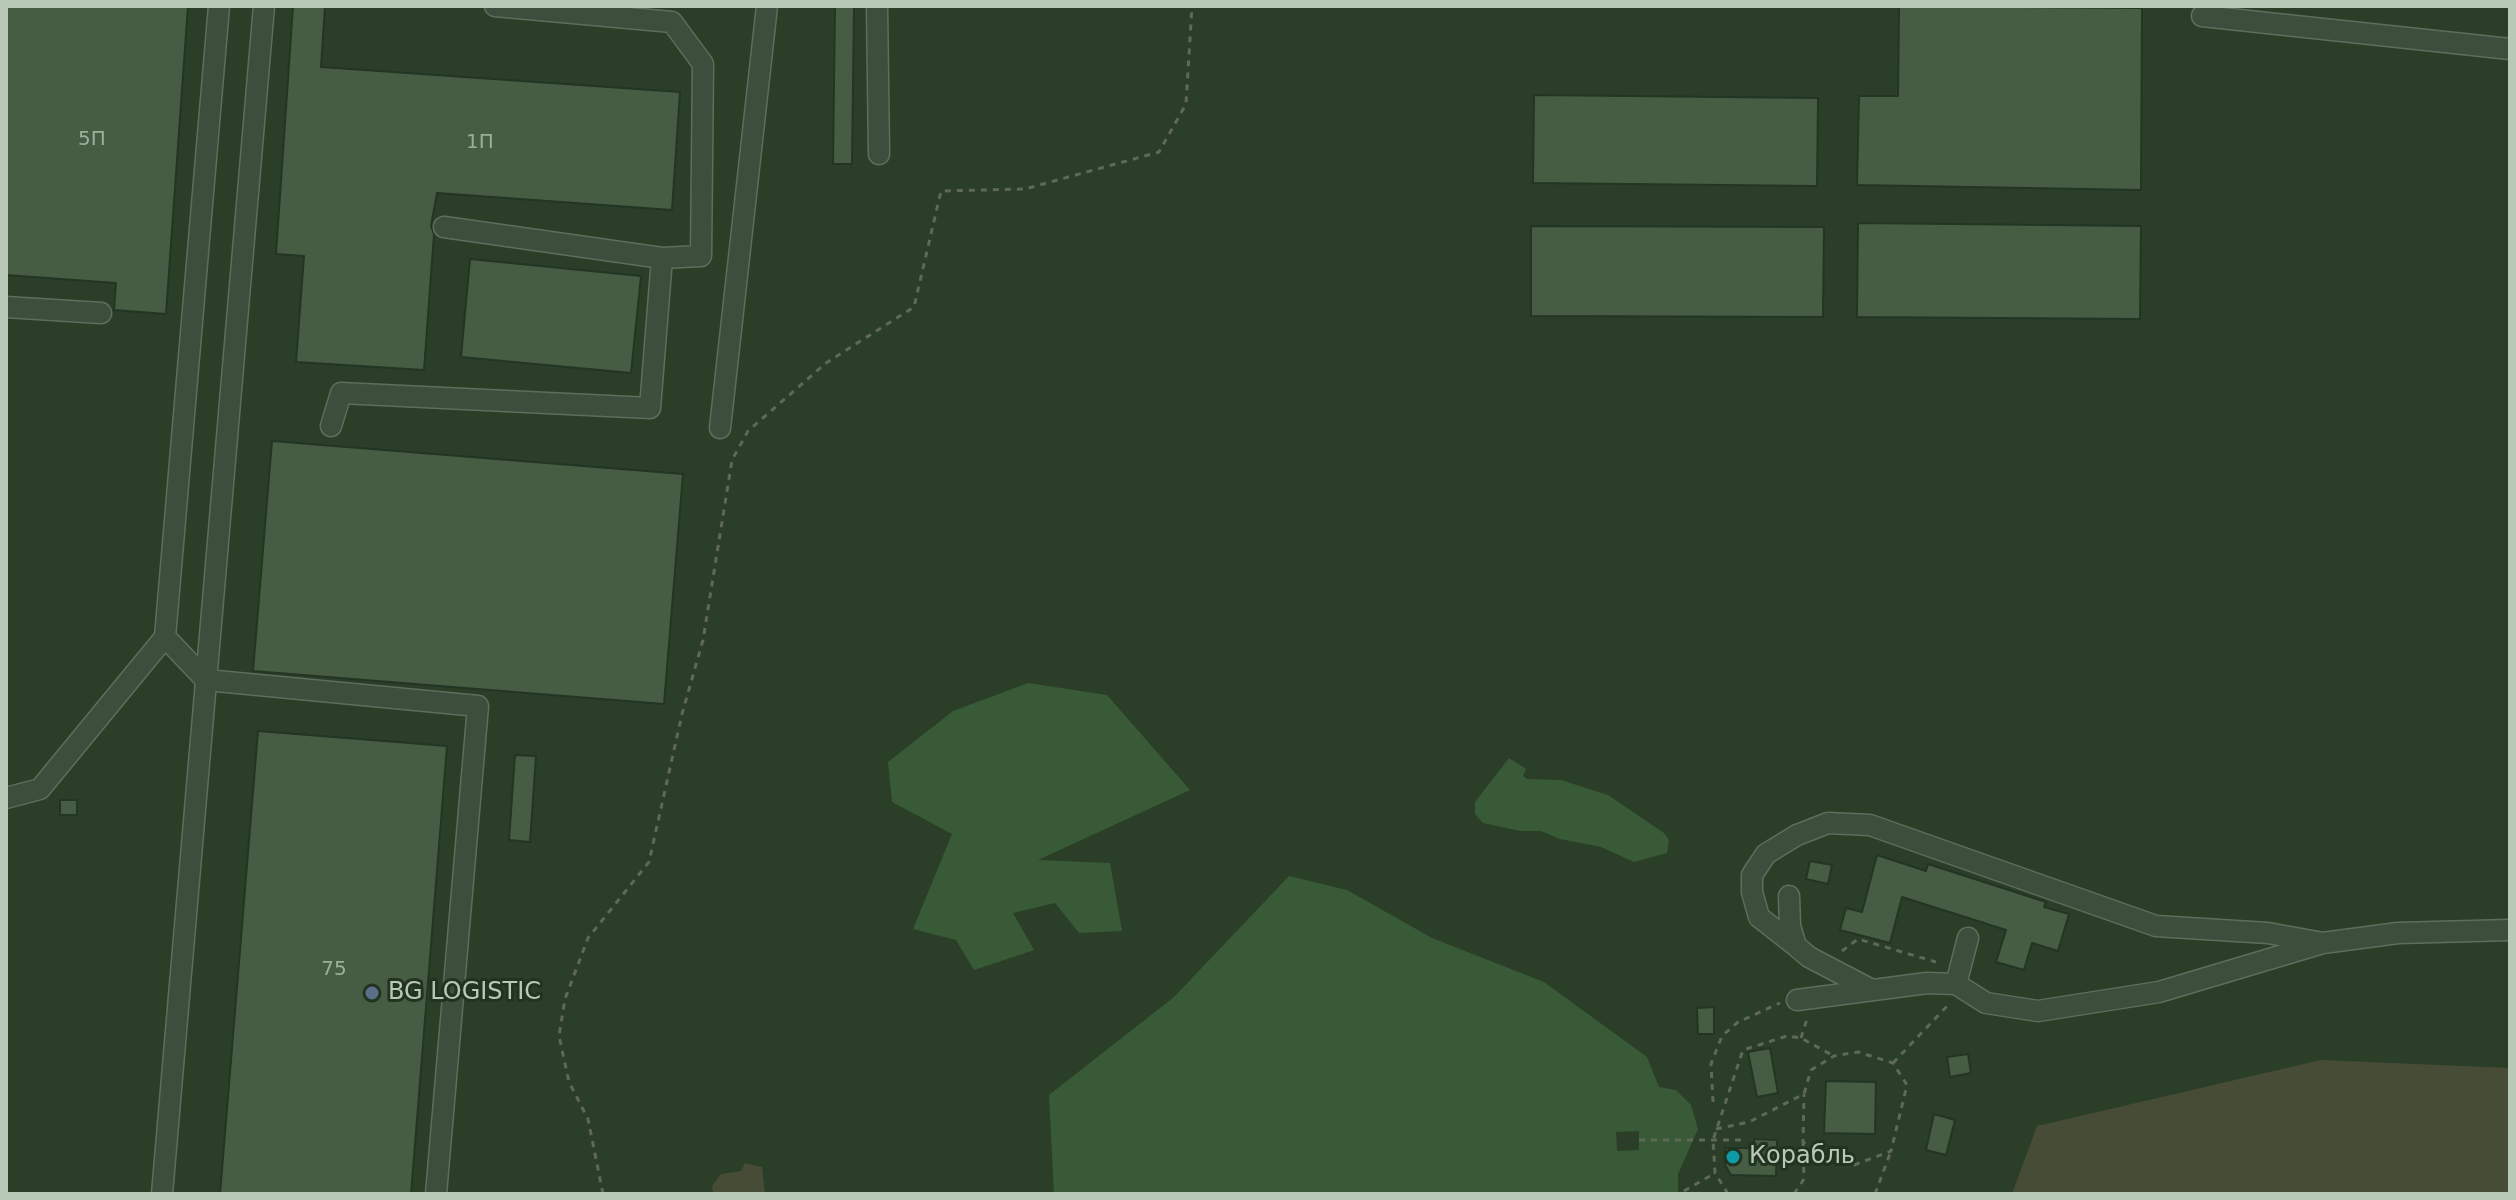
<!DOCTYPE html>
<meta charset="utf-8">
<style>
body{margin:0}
#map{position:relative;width:2516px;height:1200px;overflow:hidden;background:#2a3e28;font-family:"DejaVu Sans",sans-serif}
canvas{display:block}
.frame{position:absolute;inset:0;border:8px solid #b9c9b8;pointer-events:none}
</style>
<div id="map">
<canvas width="2516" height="1200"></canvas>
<div class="frame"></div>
</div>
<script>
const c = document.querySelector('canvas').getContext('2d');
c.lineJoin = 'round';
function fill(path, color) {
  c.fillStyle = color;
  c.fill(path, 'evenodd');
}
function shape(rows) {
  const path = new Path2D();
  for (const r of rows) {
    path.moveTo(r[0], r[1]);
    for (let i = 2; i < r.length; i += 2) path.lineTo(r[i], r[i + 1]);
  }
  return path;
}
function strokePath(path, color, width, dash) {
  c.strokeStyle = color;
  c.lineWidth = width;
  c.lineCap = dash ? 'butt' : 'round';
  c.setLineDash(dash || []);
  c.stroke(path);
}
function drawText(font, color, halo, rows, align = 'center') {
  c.font = font + ' "DejaVu Sans",sans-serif';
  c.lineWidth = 6;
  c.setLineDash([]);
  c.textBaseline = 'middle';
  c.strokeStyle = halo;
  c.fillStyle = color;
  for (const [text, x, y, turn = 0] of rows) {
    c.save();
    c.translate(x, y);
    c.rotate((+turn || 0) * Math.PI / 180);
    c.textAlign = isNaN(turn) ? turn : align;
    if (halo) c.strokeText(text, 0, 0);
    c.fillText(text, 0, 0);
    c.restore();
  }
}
fill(shape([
 [2321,1060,2510,1068,2510,1194,2012,1194,2037,1126],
 [745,1163,762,1167,765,1194,713,1194,712,1186,721,1174,741,1171]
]), '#474c37');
fill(shape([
 [1028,683,1107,695,1190,790,1038,860,1110,863,1122,931,1079,933,1055,903,1013,913,1034,950,974,970,956,940,913,929,952,834,892,802,888,762,953,711],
 [1509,758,1526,769,1523,776,1527,779,1561,780,1608,795,1664,833,1669,840,1667,853,1634,862,1601,847,1560,839,1541,831,1520,831,1483,823,1475,814,1475,802],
 [1289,876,1347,890,1432,938,1544,982,1647,1057,1659,1087,1676,1090,1691,1105,1698,1129,1678,1174,1678,1194,1054,1194,1049,1095,1174,997]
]), '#395a37');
fill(shape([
 [1639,1131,1639,1150,1617,1151,1616,1132]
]), '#2a3e28');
const building = shape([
 [6,6,188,6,166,314,114,310,116,283,6,275,6,6],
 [293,6,325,6,321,67,680,92,672,210,437,193,431,226,434,234,424,370,296,362,304,256,276,254,293,6],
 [835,6,854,6,852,164,833,164,835,6],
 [1899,6,2142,8,2141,190,1857,185,1859,96,1898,96,1899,6],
 [1534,95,1818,98,1817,186,1533,183,1534,95],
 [1858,223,2141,226,2140,319,1857,317,1858,223],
 [1531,226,1824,227,1823,317,1531,316,1531,226],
 [470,259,641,276,631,373,461,357,470,259],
 [272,441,683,474,664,704,253,671,272,441],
 [258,731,447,746,411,1194,220,1194,258,731],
 [515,755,536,756,530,842,509,840,515,755],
 [60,800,77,800,77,815,60,815,60,800],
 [1877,855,1926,871,1928,864,2046,902,2044,907,2069,914,2058,951,2032,943,2024,970,1996,962,2006,930,1902,897,1890,943,1840,930,1846,908,1862,912,1877,855],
 [1810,861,1832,865,1828,884,1806,879,1810,861],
 [1714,1007,1714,1034,1698,1034,1697,1008,1714,1007],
 [1770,1048,1778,1093,1757,1097,1748,1052,1770,1048],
 [1968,1054,1971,1073,1950,1077,1947,1057,1968,1054],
 [1826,1081,1876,1082,1875,1134,1824,1133,1826,1081],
 [1934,1114,1955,1120,1946,1155,1926,1150,1934,1114],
 [1754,1139,1777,1140,1776,1176,1731,1175,1725,1165,1725,1148,1754,1148,1754,1139]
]);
fill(building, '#465d44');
strokePath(building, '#243523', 2);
const minor = shape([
 [877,6,879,154],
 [2202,16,2510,49],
 [444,227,662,258],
 [6,307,101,313],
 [331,426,341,393,650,408,662,258,701,256,703,64,672,22,495,6],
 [720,428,767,6],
 [165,637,206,680,478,706,436,1194],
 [6,798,40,789,165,637,219,6],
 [1789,896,1790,926,1796,946,1809,957,1872,990],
 [1968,938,1956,984,1986,1003,2038,1011,2159,992,2323,943,2398,933,2510,930],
 [1796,946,1759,917,1752,892,1752,875,1766,854,1797,835,1828,823,1870,825,2156,926,2268,933,2323,943],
 [1797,1000,1927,983,1956,984],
 [162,1194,264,6]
]);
strokePath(minor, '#5e6e5d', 23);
strokePath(shape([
 [1842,951,1858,939,1936,962],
 [1801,1038,1807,1019],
 [1893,1063,1950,1003],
 [1713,1102,1711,1064,1722,1036,1738,1022,1780,1003],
 [1716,1129,1749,1122,1804,1094,1811,1070,1834,1056,1858,1052,1893,1063,1907,1085,1891,1151,1854,1165,1817,1154,1803,1142,1804,1094],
 [1639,1140,1747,1140],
 [1684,1191,1715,1173],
 [603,1194,588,1119,569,1082,559,1036,565,999,588,938,649,862,682,714,703,640,732,460,748,431,826,363,914,307,941,191,1025,189,1159,152,1186,104,1192,6],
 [1728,1194,1715,1173,1713,1140,1743,1050,1787,1036,1801,1038,1832,1055],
 [1794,1194,1804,1179,1803,1142],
 [1875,1194,1891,1151]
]), '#5f6956', 3, [6, 6]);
strokePath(minor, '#3d4e3c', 20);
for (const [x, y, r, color] of [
 [372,993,8,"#5c6f8a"],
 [1733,1157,8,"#0f9aa8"]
]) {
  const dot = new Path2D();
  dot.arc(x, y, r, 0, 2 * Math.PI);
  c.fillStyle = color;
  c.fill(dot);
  strokePath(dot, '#223320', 3);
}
drawText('20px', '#9cae9b', null, [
 ["5П",92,140],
 ["1П",480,143],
 ["75",334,970]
]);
drawText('24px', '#b9c9b8', '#223320', [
 ["BG LOGISTIC",388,993],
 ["Корабль",1749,1157]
], 'left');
</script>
